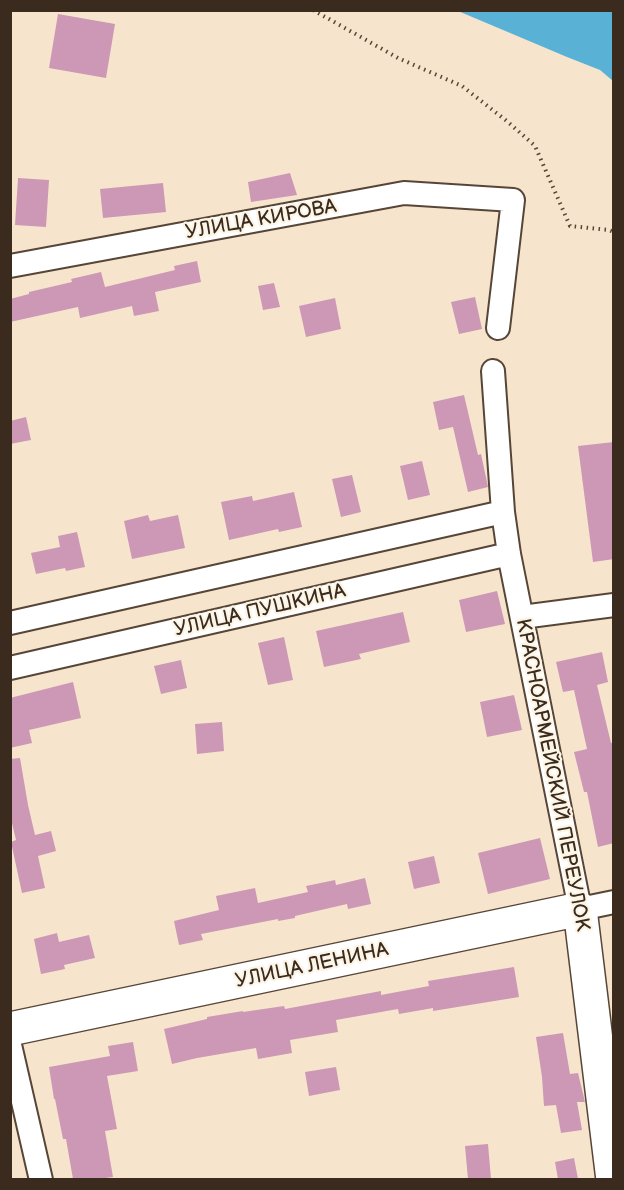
<!DOCTYPE html>
<meta charset="utf-8">
<style>
body{margin:0}
#map{position:relative;width:624px;height:1190px;overflow:hidden;background:#f6e5cc;font-family:"Balsamiq Sans",sans-serif}
canvas{display:block}
.frame{position:absolute;inset:0;border:12px solid #3b2a1e;pointer-events:none}
</style>
<div id="map">
<canvas width="624" height="1190"></canvas>
<div class="frame"></div>
</div>
<script>
const c = document.querySelector('canvas').getContext('2d');
c.lineJoin = 'round';
function fill(path, color) {
  c.fillStyle = color;
  c.fill(path, 'evenodd');
}
function shape(rows) {
  const path = new Path2D();
  for (const r of rows) {
    path.moveTo(r[0], r[1]);
    for (let i = 2; i < r.length; i += 2) path.lineTo(r[i], r[i + 1]);
  }
  return path;
}
function strokePath(path, color, width, dash) {
  c.strokeStyle = color;
  c.lineWidth = width;
  c.lineCap = dash ? 'butt' : 'round';
  c.setLineDash(dash || []);
  c.stroke(path);
}
function drawText(font, color, halo, rows, align = 'center') {
  c.font = font + ' "Balsamiq Sans",sans-serif';
  c.lineWidth = 4.5;
  c.setLineDash([]);
  c.textBaseline = 'middle';
  c.strokeStyle = halo;
  c.fillStyle = color;
  for (const [text, x, y, turn = 0] of rows) {
    c.save();
    c.translate(x, y);
    c.rotate((+turn || 0) * Math.PI / 180);
    c.textAlign = isNaN(turn) ? turn : align;
    if (halo) c.strokeText(text, 0, 0);
    c.fillText(text, 0, 0);
    c.restore();
  }
}
fill(shape([
 [458,11,613,11,613,81,600,70,567,57]
]), '#59b2d6');
fill(shape([
 [58,14,115,24,106,78,49,68],
 [290,173,297,195,251,202,248,182],
 [18,178,49,180,46,227,15,225],
 [163,183,166,212,103,218,100,189],
 [197,261,201,282,155,292,159,311,134,316,132,306,80,318,78,307,10,322,10,299,29,294,29,292,72,282,71,279,101,272,105,287,175,270,174,266],
 [274,283,280,307,263,310,258,286],
 [475,297,482,329,459,334,451,302],
 [335,298,341,329,306,337,299,306],
 [464,395,478,455,481,454,488,487,468,492,453,427,439,430,433,402],
 [26,417,31,440,10,444,10,421],
 [614,442,614,559,593,562,578,446],
 [422,461,430,495,408,500,400,466],
 [352,475,361,512,341,517,332,479],
 [294,492,302,527,279,532,278,529,229,540,221,502,252,496,253,501],
 [148,515,150,521,178,515,185,548,132,559,124,521],
 [77,532,85,567,66,571,65,568,36,574,31,553,60,547,58,536],
 [497,591,505,624,466,632,459,600],
 [403,612,410,642,359,654,361,659,324,667,316,631],
 [284,637,293,680,268,685,258,643],
 [602,652,608,682,597,685,611,743,614,743,614,843,598,847,587,792,584,792,574,752,587,749,574,690,563,692,556,662],
 [181,660,187,688,161,694,154,666],
 [73,682,81,718,29,730,32,743,10,748,10,698],
 [514,695,522,730,487,737,480,702],
 [222,722,224,751,197,754,195,724],
 [20,758,28,805,35,835,51,831,56,851,38,856,45,888,22,893,11,842,16,840,10,815,10,759],
 [540,838,550,879,488,894,478,853],
 [434,856,440,883,414,889,408,862],
 [365,878,371,904,348,909,347,904,295,916,295,918,278,921,278,919,201,934,203,940,179,945,174,921,219,910,216,896,255,888,258,903,308,892,306,886,335,880,336,885],
 [57,933,59,942,89,935,95,958,64,965,65,969,41,974,34,939],
 [514,967,519,997,433,1011,433,1008,399,1014,398,1009,336,1020,338,1032,290,1040,292,1053,258,1059,256,1048,197,1058,172,1064,164,1029,207,1019,207,1017,243,1011,243,1012,284,1006,285,1009,381,991,381,995,429,986,428,981],
 [563,1033,570,1074,578,1073,585,1102,577,1102,582,1130,561,1133,556,1105,544,1106,542,1077,536,1037],
 [133,1042,138,1071,107,1076,117,1129,105,1131,113,1177,98,1179,73,1179,66,1139,63,1139,55,1099,54,1099,49,1067,110,1056,108,1046],
 [336,1067,340,1090,309,1096,305,1072],
 [488,1144,491,1179,468,1179,465,1146],
 [574,1158,578,1179,558,1179,555,1162]
]), '#cc98b6');
const street = shape([
 [10,266,404,193,513,200,498,328],
 [493,371,503,512,509,554,580,909,614,902],
 [522,617,614,605],
 [10,623,503,512],
 [10,668,509,554],
 [10,1045,41,1180]
]);
const secondary = shape([
 [10,1029,580,909,613,1180]
]);
strokePath(street, '#574638', 26);
strokePath(secondary, '#574638', 36);
strokePath(shape([
 [313,10,398,58,462,86,508,122,535,146,570,226,609,230,614,232]
]), '#574638', 4, [1.5, 4.5]);
strokePath(street, '#fff', 22);
strokePath(secondary, '#fff', 33);
drawText('20px', '#3b2a1e', '#fcf5e5', [
 ["УЛИЦА КИРОВА",261,220,-10],
 ["УЛИЦА ПУШКИНА",260,611,-13],
 ["КРАСНОАРМЕЙСКИЙ ПЕРЕУЛОК",552,775,79],
 ["УЛИЦА ЛЕНИНА",312,966,-12]
]);
</script>
